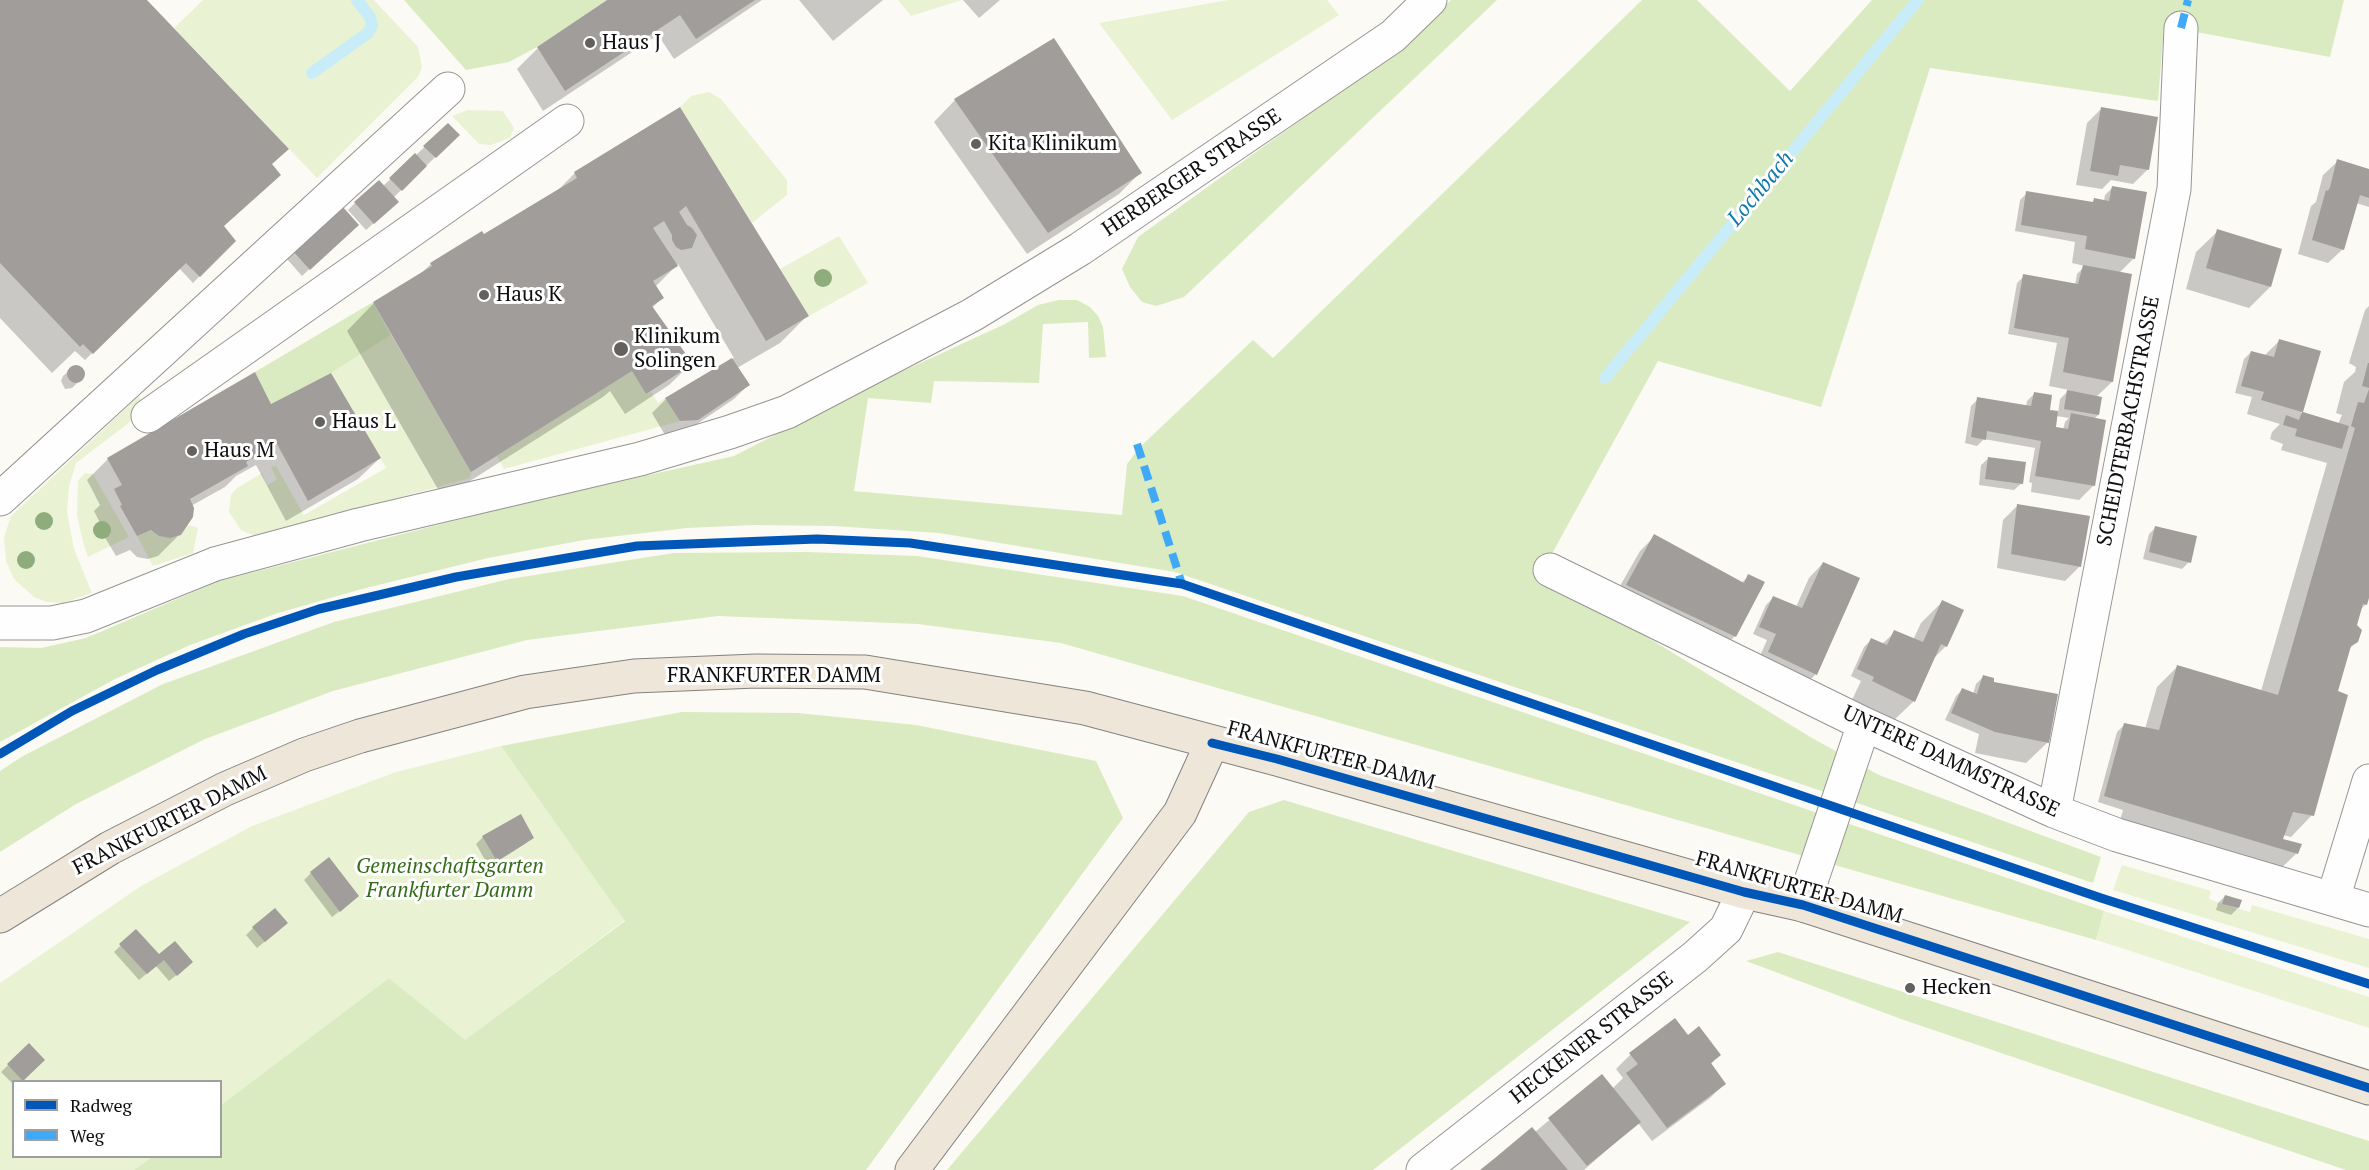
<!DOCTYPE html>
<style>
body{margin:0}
#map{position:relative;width:2369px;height:1170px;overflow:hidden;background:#fcfaf5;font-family:"PT Serif",serif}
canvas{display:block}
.legend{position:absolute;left:12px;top:1080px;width:210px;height:78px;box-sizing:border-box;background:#fff;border:2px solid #9f9f9f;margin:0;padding:8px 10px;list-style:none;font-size:18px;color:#0f0f0f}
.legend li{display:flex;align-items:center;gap:12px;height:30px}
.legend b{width:30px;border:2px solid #9f9f9f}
</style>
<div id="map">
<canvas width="2369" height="1170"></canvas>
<ul class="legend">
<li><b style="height:8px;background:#0057b8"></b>Radweg</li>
<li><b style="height:8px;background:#3fa9f5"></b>Weg</li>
</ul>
</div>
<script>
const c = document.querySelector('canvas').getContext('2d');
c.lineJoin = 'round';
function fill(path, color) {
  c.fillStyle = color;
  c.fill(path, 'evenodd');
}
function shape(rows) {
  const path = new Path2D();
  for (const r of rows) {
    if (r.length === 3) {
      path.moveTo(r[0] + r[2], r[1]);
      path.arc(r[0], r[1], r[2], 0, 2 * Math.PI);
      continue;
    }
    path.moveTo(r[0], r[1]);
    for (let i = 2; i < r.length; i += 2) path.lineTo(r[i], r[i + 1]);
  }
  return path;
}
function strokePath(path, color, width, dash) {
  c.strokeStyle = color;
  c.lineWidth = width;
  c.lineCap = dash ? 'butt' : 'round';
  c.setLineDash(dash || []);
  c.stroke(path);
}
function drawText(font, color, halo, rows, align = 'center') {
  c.font = font + ' "PT Serif",serif';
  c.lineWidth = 6;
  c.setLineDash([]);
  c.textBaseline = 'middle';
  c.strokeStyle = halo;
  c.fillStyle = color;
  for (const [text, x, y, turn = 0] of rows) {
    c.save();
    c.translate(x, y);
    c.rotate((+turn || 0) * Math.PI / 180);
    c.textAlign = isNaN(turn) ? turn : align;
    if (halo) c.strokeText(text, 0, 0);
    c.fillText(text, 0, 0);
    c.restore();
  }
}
fill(shape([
 [203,0,374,0,418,47,422,67,418,77,317,178,174,28],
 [898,0,962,0,911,16],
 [1228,0,1327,0,1339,15,1172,120,1099,23],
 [709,92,721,99,787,180,787,195,752,223,680,107,691,96],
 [468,110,503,111,514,128,510,138,491,145,479,144,452,116],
 [839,236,868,283,809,316,780,269],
 [391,335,471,472,470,478,257,537,241,530,229,512,231,495,237,488,262,473,267,485,277,480,271,467,276,466,304,515,386,468,331,373],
 [632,371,646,394,651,392,658,403,665,398,680,421,504,469,497,456],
 [139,396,146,410,76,463,69,486,67,512,74,549,92,593,63,603,46,602,34,597,14,579,6,561,4,537,11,516],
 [85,473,93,474,129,537,88,557,83,542,77,515,78,481],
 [188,525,198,528,193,553,153,566,137,536,151,530,159,536,170,538,181,535],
 [501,746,625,920,464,1041,389,978,221,1105,220,1082,14,1082,14,1156,152,1157,134,1170,0,1170,0,983,141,886,252,826,396,772],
 [2122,865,2211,891,2209,899,2222,904,2250,912,2252,905,2369,939,2369,968,2113,890],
 [2104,911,2369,997,2369,1028,2096,940]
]), '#e9f3d3');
fill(shape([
 [404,0,607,0,537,47,509,62,466,70],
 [1451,0,1497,0,1184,297,1156,306,1142,302,1130,287,1122,269,1138,237,1402,47],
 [1642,0,1697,0,1790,91,1872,0,2344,0,2330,57,2164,26,2158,101,1930,68,1821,407,1658,361,1538,579,1611,615,1812,738,1879,775,2101,857,2093,883,1175,572,939,533,833,526,754,525,687,528,584,540,488,558,362,589,278,613,190,645,115,679,0,742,0,647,41,648,86,638,219,581,531,501,734,456,864,389,1005,324,1038,305,1059,300,1077,300,1090,307,1098,316,1103,327,1106,357,1089,358,1088,322,1043,324,1039,383,934,381,931,403,868,398,854,491,1122,515,1127,464,1139,448,1253,340,1273,358],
 [373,302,391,335,331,373,271,404,255,372],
 [807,552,917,556,1183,596,2104,911,2096,940,1061,643,918,624,718,616,527,640,333,691,205,739,76,804,0,852,0,771,23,756,163,684,334,622,509,579,674,553],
 [682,712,798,713,916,725,1096,761,1123,818,866,1170,134,1170,152,1157,220,1156,221,1105,389,978,465,1040,625,921,501,746],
 [1284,800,1690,922,1373,1170,947,1170,1249,812],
 [1778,952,2369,1141,2369,1170,2346,1170,1901,1019,1746,961]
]), '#daebc1');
fill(shape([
 [0,0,145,0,271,165,222,227,234,241,193,283,179,268,85,360,75,351,52,373,0,318],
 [610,0,762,0,674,59,658,35,543,111,517,69,538,48],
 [799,0,883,0,833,41],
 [963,0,1000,0,979,18],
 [955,100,1140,173,1119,194,1027,254,934,122],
 [679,109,807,316,780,343,737,368,748,385,734,399,682,434,665,435,652,413,666,399,734,358,678,264,655,287,662,298,652,308,691,364,669,385,625,414,610,391,603,397,443,498,347,331,373,304,418,276,431,264,484,237,554,194,575,173],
 [2101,109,2148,169,2133,184,2111,180,2102,189,2076,185,2087,123],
 [448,125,458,135,393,198,390,209,366,230,348,210,355,203,383,186],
 [2338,161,2369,170,2369,207,2356,203,2343,249,2328,263,2298,254,2311,206,2316,202,2323,175],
 [2112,188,2134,258,2119,273,2112,382,2096,397,2098,415,2094,419,2093,486,2079,500,2031,492,2032,483,2029,482,2035,448,1984,439,1977,446,1965,443,1971,406,1978,399,2026,407,2027,401,2034,394,2048,411,2058,413,2060,399,2069,390,2049,386,2057,343,2008,334,2017,283,2024,276,2075,285,2077,274,2085,266,2072,263,2075,242,2015,231,2020,200,2027,193,2091,203,2095,200,2104,201,2105,195],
 [2056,416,2069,418,2065,422,2063,430,2053,428],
 [342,208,350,231,302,276,287,259],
 [2218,231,2270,287,2249,308,2186,289,2196,252],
 [2369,306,2369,593,2366,604,2360,610,2356,625,2357,642,2348,650,2336,692,2312,815,2291,837,2283,835,2281,840,2297,853,2275,874,2118,827,2123,810,2098,802,2117,732,2124,725,2145,729,2157,687,2178,666,2261,691,2327,463,2281,450,2283,444,2270,439,2272,432,2280,424,2247,414,2252,397,2235,393,2244,359,2251,352,2264,356,2279,341,2319,352,2301,413,2338,424,2342,415,2336,413,2344,382,2355,372,2356,367,2349,363,2365,310],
 [78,368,83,374,79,381,72,388,65,389,61,381,63,376,71,369],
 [270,406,380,458,358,479,286,521,256,465,236,476,225,487,191,506,180,534,158,556,148,559,137,557,130,550,116,556,100,529,102,527,94,511,100,505,87,480,108,459],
 [1989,458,2022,483,2014,490,1979,485,1981,465],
 [2018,505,2080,566,2065,581,1997,568,2003,520],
 [2156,527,2189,562,2182,569,2143,559,2149,534],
 [1655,536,1741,583,1749,576,1735,636,1720,651,1612,600,1640,551],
 [1823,563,1816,674,1801,689,1755,667,1767,640,1753,634,1766,605,1773,598,1796,607,1809,578],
 [1942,602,1946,646,1932,660,1914,701,1892,722,1851,702,1861,681,1851,676,1864,647,1871,640,1882,644,1895,632,1913,640,1921,623],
 [1984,676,2048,742,2026,763,1975,753,1979,734,1945,720,1956,696,1963,689,1973,694,1976,684],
 [483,837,532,837,525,844,489,867,476,844],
 [311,873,350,903,332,917,304,880],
 [2225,896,2238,908,2231,915,2216,910,2218,903],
 [253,928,279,930,257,948,246,935],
 [136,931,158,957,184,969,169,981,156,966,139,980,114,952],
 [1675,1020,1688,1037,1719,1055,1710,1065,1724,1084,1710,1098,1652,1141,1638,1123,1584,1170,1482,1170,1535,1132,1602,1076,1612,1089,1623,1078,1616,1069,1630,1055],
 [29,1045,43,1060,21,1082,14,1082,14,1085,1,1072]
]), '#0003');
strokePath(shape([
 [312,73,368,33,372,25,370,17,357,0],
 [1605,378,1918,0]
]), '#c9edf8', 12);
fill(shape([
 [0,0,147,0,289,149,272,164,281,175,224,226,236,241,200,277,186,263,93,354,83,344,80,347,0,263],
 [607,0,755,0,696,39,680,15,565,91,537,47],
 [1054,38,1142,173,1048,233,954,99],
 [680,107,809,316,766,341,686,206,679,212,687,225,692,228,697,235,692,248,681,250,676,247,672,240,672,235,664,221,653,228,678,266,653,281,664,298,652,306,693,364,646,394,632,371,471,472,373,302,432,266,430,263,482,231,484,234,577,178,574,172],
 [2101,107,2158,117,2149,170,2120,165,2118,176,2090,171],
 [448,123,460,135,436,158,423,146],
 [415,153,427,166,402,191,389,178],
 [2337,159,2369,169,2369,198,2360,195,2344,250,2312,240,2326,190,2328,191,2330,187],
 [379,180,399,202,374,224,354,202],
 [2112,186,2147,192,2135,259,2085,249,2087,236,2021,225,2026,191,2093,202,2094,198,2109,201],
 [342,206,359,225,310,270,293,251],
 [2217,229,2282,249,2271,287,2206,268],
 [2083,265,2132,274,2113,382,2063,372,2069,338,2014,328,2023,274,2078,284],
 [2279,339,2321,351,2303,412,2349,426,2342,449,2295,436,2297,429,2283,425,2286,415,2299,420,2302,412,2261,400,2264,392,2241,386,2251,351,2274,357],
 [732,358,750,385,698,420,680,421,665,398],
 [2368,363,2369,363,2369,388,2362,386],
 [76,374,9],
 [255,372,271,404,331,373,381,458,308,501,277,444,246,462,248,466,190,499,194,508,193,517,181,535,170,538,159,536,151,530,137,536,120,506,122,505,114,489,122,485,107,458],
 [2369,389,2369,598,2367,605,2363,604,2357,625,2362,630,2358,642,2351,646,2338,691,2348,695,2314,816,2293,812,2283,839,2302,844,2298,854,2104,796,2124,723,2159,730,2177,665,2278,695,2355,428,2351,426,2358,402,2364,403],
 [2067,390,2102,397,2099,415,2064,409],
 [2034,392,2052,395,2050,410,2058,411,2056,427,2068,429,2071,413,2106,420,2095,486,2035,476,2041,441,1987,431,1986,440,1971,437,1977,397,2031,406],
 [1988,457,2026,462,2023,484,1985,479],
 [2017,504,2090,516,2081,567,2011,554],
 [2155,526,2197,536,2191,563,2149,552],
 [1654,534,1744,583,1748,574,1765,582,1736,637,1626,585],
 [1823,562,1860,578,1817,675,1768,652,1776,634,1759,627,1773,596,1802,608],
 [1942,600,1964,610,1947,647,1941,644,1915,702,1872,681,1874,677,1857,669,1871,638,1887,645,1894,630,1923,642],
 [1983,675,1994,678,1994,682,2058,694,2049,743,1995,732,1951,713,1962,688,1977,694],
 [521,814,534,838,497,861,482,836],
 [329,857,359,896,340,912,310,872],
 [2225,895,2242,900,2239,908,2222,904],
 [275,908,288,923,265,942,252,927],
 [136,929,159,954,175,941,193,962,177,976,164,960,147,974,119,944],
 [1675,1018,1688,1035,1699,1026,1721,1055,1711,1063,1726,1084,1667,1128,1626,1073,1638,1064,1629,1053],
 [29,1043,45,1060,23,1081,7,1064],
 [1602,1074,1641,1122,1587,1166,1548,1118],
 [1532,1127,1568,1170,1480,1170,1495,1158]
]), '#a09d9a');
const minor = shape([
 [148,416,567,121],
 [0,499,448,89],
 [1550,570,1864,724,2054,811,2117,835,2369,910],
 [0,623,52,623,86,616,215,564,359,525,640,459,730,432,787,412,972,315,1080,249,1393,36,1430,0],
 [2054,811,2174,189,2181,28],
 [2333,899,2369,781],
 [1803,905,1864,724],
 [1423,1170,1695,957,1726,929,1744,892]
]);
const major = shape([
 [0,916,110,848,225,789,304,755,360,736,525,692,634,676,756,671,865,672,1085,708,1277,759,1744,892,1803,905,2369,1088],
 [912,1170,1180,813,1212,743]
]);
strokePath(minor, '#969593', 35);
strokePath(major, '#838280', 35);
strokePath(minor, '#fffefe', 33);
strokePath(major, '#eee6d9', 33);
strokePath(shape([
 [2181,28,2188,0],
 [1137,444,1182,584]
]), '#3fa9f5', 8, [15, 8]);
strokePath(shape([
 [1212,743,1277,759,1744,892,1803,905,2369,1088],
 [0,754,72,711,157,670,244,634,319,609,456,577,637,546,817,539,910,543,1182,584,2101,898,2369,984]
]), '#0057b8', 9);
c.fillStyle = '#8fac7d';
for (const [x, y] of [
 [823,278],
 [44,521],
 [102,530],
 [26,560]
]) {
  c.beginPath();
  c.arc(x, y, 9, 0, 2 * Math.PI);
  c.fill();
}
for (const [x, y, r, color] of [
 [590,43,6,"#626160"],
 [976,144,6,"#626160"],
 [484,295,6,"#626160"],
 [621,349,8,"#626160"],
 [320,422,6,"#626160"],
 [192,451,6,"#626160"],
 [1910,988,6,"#626160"]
]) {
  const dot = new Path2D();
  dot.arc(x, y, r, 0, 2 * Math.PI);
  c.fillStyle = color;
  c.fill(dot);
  strokePath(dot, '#fff', 2);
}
drawText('21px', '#0f0f0f', '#fff', [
 ["Haus J",602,43],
 ["Kita Klinikum",988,144],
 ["Haus K",496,295],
 ["Klinikum",634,337],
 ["Solingen",634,361],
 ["Haus L",332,422],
 ["Haus M",204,451],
 ["Hecken",1922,988]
], 'left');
drawText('21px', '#0f0f0f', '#fff', [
 ["HERBERGER STRASSE",1192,173,-34],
 ["SCHEIDTERBACHSTRASSE",2129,421,-79],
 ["FRANKFURTER DAMM",774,676],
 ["FRANKFURTER DAMM",1331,756,15],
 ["UNTERE DAMMSTRASSE",1951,762,25],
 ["FRANKFURTER DAMM",170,821,-27],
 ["FRANKFURTER DAMM",1799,888,16],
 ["HECKENER STRASSE",1592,1038,-38]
]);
drawText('italic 21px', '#356d1a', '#fff', [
 ["Gemeinschaftsgarten",450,867],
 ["Frankfurter Damm",450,891]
]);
drawText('italic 22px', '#0f79ab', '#fff', [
 ["Lochbach",1761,189,-50]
]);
</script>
